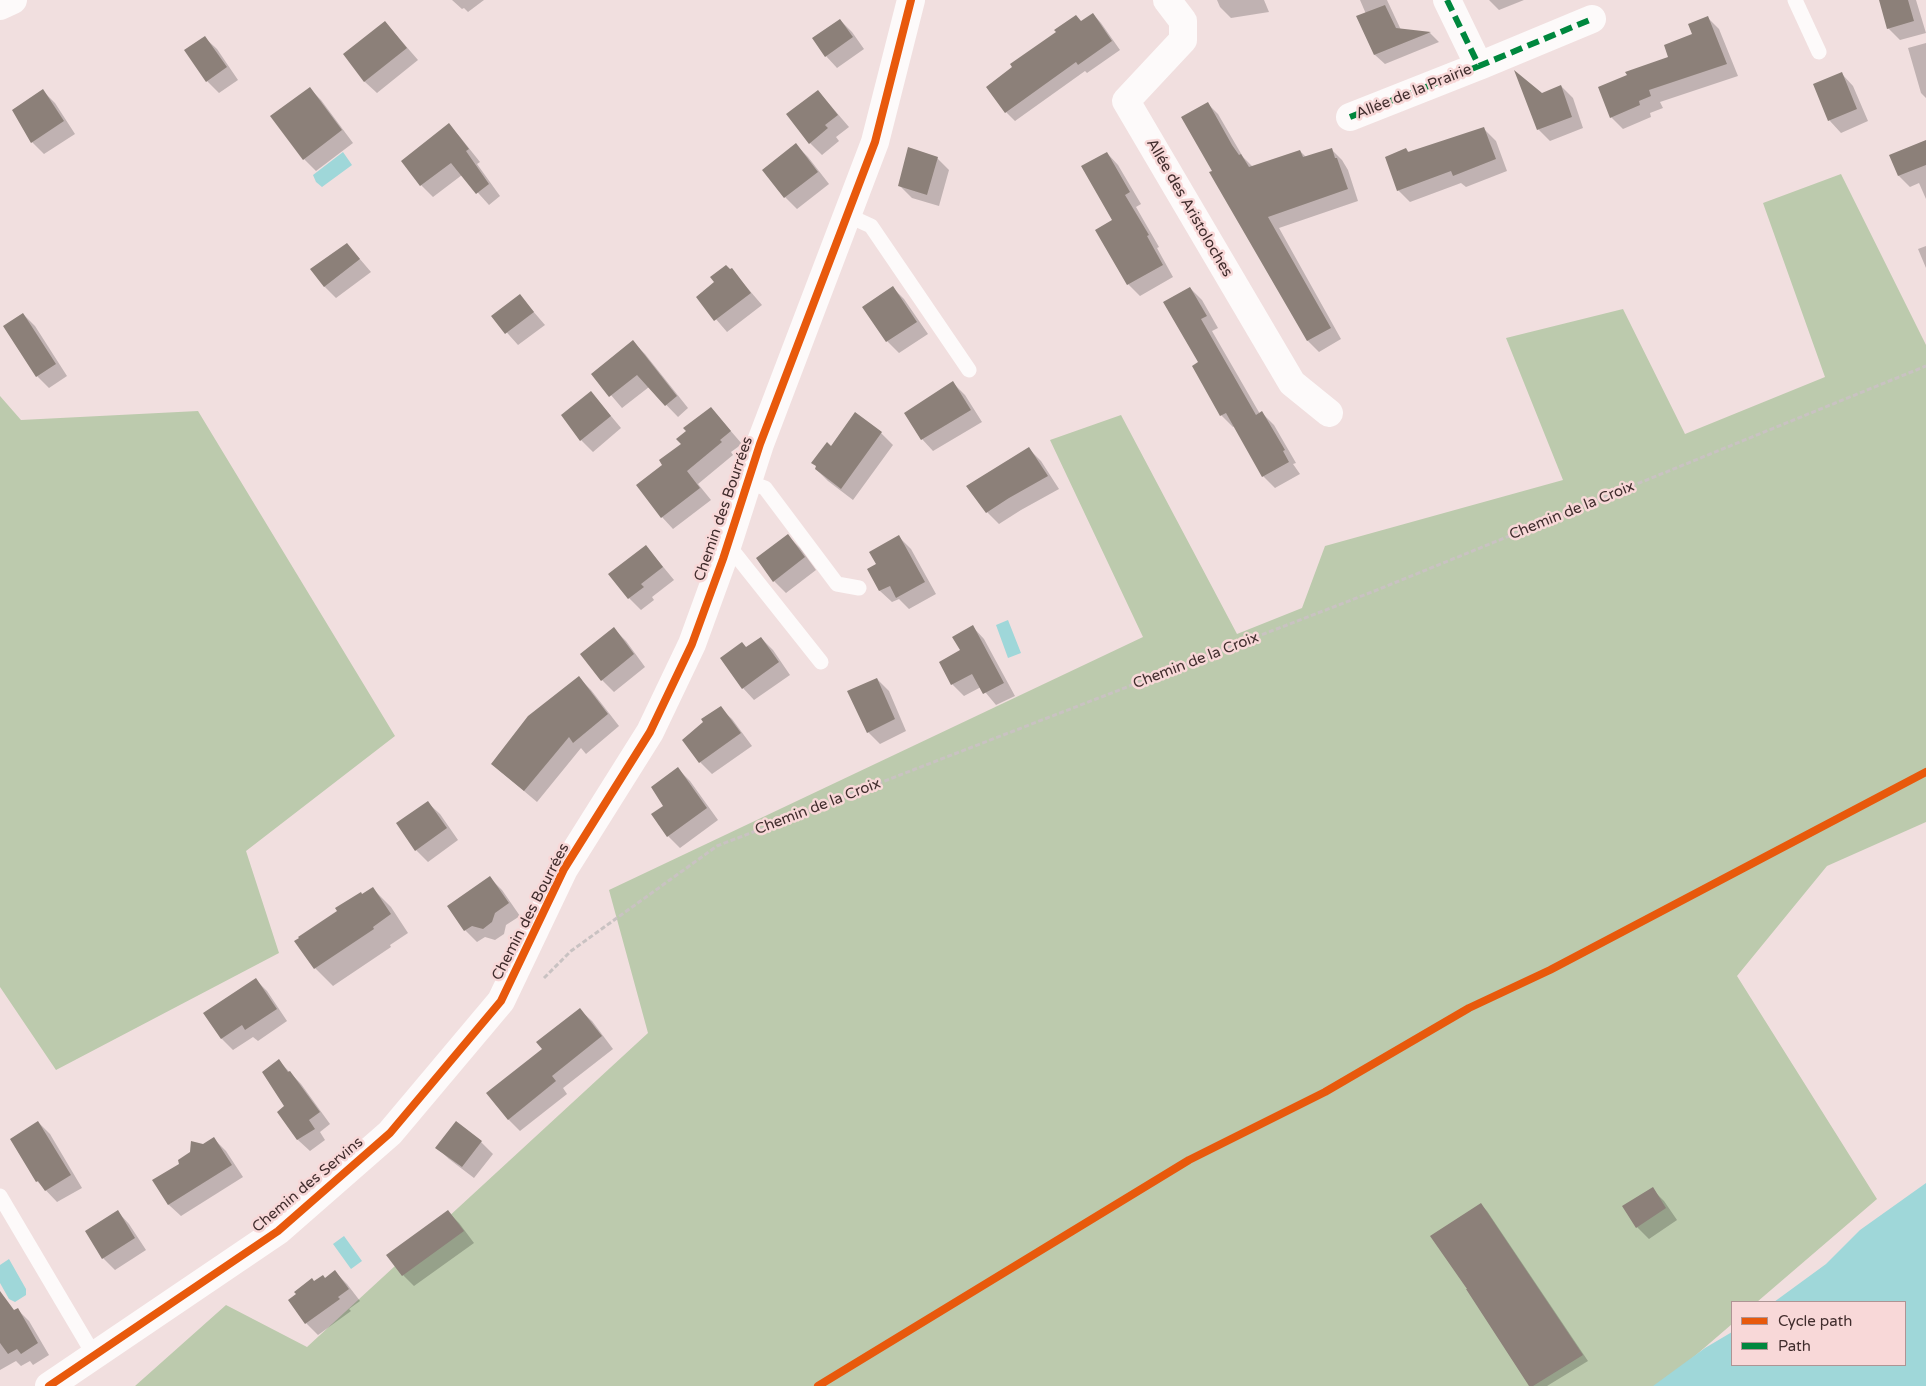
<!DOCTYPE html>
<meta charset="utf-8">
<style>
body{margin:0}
#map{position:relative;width:1926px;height:1386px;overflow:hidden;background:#f1dfdf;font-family:"Varela Round",sans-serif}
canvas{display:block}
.legend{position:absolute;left:1731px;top:1301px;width:175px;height:65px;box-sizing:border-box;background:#f8d8d8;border:1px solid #af9494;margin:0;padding:6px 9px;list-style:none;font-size:15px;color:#412d2d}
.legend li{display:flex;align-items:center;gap:10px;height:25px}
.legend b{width:25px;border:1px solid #af9494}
</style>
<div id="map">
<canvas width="1926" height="1386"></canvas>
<ul class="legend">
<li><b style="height:6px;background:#e8590c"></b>Cycle path</li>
<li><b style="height:6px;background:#00873e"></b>Path</li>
</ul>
</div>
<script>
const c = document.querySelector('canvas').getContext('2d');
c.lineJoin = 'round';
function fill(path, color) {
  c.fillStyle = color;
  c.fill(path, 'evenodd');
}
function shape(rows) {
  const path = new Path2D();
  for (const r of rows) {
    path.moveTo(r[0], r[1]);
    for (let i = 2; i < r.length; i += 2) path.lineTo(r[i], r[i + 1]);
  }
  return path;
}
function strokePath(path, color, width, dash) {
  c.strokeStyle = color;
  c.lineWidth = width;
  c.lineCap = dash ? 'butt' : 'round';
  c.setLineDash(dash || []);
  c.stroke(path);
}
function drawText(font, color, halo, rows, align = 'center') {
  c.font = font + ' "Varela Round",sans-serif';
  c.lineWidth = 5;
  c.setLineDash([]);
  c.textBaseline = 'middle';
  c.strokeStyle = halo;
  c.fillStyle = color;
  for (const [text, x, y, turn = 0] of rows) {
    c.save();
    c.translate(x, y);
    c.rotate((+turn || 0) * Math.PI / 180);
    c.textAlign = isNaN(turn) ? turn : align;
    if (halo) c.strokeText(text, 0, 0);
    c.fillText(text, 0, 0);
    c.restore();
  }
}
fill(shape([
 [1841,174,1926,345,1926,822,1827,866,1737,976,1877,1199,1757,1302,1732,1302,1732,1324,1660,1386,135,1386,226,1305,307,1347,648,1033,609,890,1143,637,1050,440,1121,415,1237,634,1302,608,1325,546,1563,480,1506,338,1623,309,1685,434,1825,377,1763,203],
 [0,396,21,420,198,411,395,736,246,851,279,953,56,1070,0,987]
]), '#bccaad');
fill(shape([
 [343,152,352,165,322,187,316,182,313,175],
 [1008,620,1021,653,1008,658,996,625],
 [1926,1183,1926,1386,1653,1386,1705,1348,1732,1332,1732,1365,1905,1365,1905,1302,1774,1302,1826,1264,1860,1230],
 [344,1236,362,1261,351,1269,333,1244],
 [9,1259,26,1289,26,1295,15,1302,9,1299,0,1283,0,1265]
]), '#9fd7d9');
fill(shape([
 [452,0,484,0,468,12,464,8,462,9],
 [1217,0,1264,0,1269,12,1231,18,1220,7],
 [1360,0,1387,0,1401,30,1430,33,1439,42,1385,64,1375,55,1357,17,1366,14],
 [1489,0,1524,0,1499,10],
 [1880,0,1916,0,1926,33,1900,40,1888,28],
 [1093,14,1101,23,1120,50,1087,73,1085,71,1015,121,1006,112,988,87,1014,67],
 [1707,17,1719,29,1738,76,1660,102,1663,108,1650,113,1651,117,1623,129,1611,117,1694,35],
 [840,20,852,32,864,49,837,68,826,56],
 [385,22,418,60,377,93,365,82,344,54],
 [205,38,217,49,238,80,219,93,207,81,186,51],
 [1926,43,1926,98,1921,93,1908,48],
 [1842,74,1853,86,1868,121,1841,133,1830,121,1814,85],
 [1561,86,1573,98,1583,128,1550,141,1538,129,1542,94],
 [309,88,321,100,353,143,316,171,304,159],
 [43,91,55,103,75,134,44,154,32,142],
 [818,91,849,127,836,137,839,141,822,155,810,143],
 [1207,103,1218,114,1243,157,1253,167,1300,151,1306,157,1331,149,1342,160,1348,170,1358,201,1279,228,1341,339,1319,352,1308,341,1214,171],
 [449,125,460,137,480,162,477,164,500,196,489,205,462,175,433,197,421,185,402,161],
 [1484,129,1496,141,1507,171,1466,187,1461,183,1410,202,1398,190,1406,149,1410,153],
 [1926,142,1926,199,1919,183,1910,187,1899,176,1891,156],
 [796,145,808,157,829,184,797,209,785,197,764,170],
 [1107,153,1118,165,1141,204,1136,207,1159,247,1157,248,1173,277,1140,296,1128,284,1097,231,1114,221],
 [937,158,949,170,939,206,912,198,900,186],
 [347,244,371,272,336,298,324,286],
 [1926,246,1926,268,1918,249],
 [732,270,762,305,727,332,697,297],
 [893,288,904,299,928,334,899,353,887,341],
 [1190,288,1202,300,1218,328,1212,331,1260,414,1262,413,1274,425,1296,463,1293,464,1300,474,1275,488,1263,476,1235,426,1233,427,1221,415,1200,363],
 [520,296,545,325,518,345,493,317],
 [23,314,35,326,67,376,49,388,37,376,5,326],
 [633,342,645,354,688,408,678,417,649,387,622,408,593,374],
 [953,383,965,395,982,422,933,451,922,439],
 [591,392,621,428,593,452,581,440],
 [711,408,742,444,731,452,733,455,698,484,711,500,673,529,662,517,664,465],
 [881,433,893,445,853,500,828,481,816,469],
 [1029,449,1041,461,1059,489,1021,510,999,524,987,512,968,486],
 [788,536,800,548,816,570,786,593,774,581],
 [899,537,911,549,936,594,909,609,899,599,892,602,880,591,868,569,877,564],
 [646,546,674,580,652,597,654,600,641,610,629,598],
 [973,627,984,639,1015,696,996,705,981,687,964,696,952,684,961,651],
 [614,629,626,641,645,667,614,692,602,680,581,654],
 [761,638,773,650,790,675,754,700,743,688,746,648],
 [579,678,591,690,619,726,586,754,581,748,537,802,492,764],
 [877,679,889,691,906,731,880,744,868,732],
 [720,708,732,719,752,746,712,774,700,762],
 [678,769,690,781,718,820,680,848,668,836,665,806],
 [428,803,440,814,458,840,428,862,416,850],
 [490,878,502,890,520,916,506,925,504,934,495,940,485,937,477,942,465,930],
 [373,889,391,907,408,933,390,945,391,947,333,986,315,968,362,895],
 [256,980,267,991,287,1021,258,1041,253,1037,233,1050,222,1039,205,1014],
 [580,1010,592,1021,613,1049,563,1088,567,1094,520,1131,508,1119,544,1050],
 [279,1061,301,1084,330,1124,320,1132,325,1140,310,1151,298,1140,279,1112,286,1106],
 [38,1122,50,1134,82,1188,57,1202,37,1181],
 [214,1139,226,1151,243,1177,181,1216,169,1205,154,1181,181,1164],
 [481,1142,493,1154,474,1178,449,1159,437,1148],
 [1652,1189,1664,1201,1677,1220,1649,1239,1637,1227],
 [1481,1205,1487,1211,1588,1361,1547,1386,1531,1386],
 [118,1212,129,1224,146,1250,115,1270,103,1258],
 [448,1212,459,1223,474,1243,414,1286,403,1275],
 [335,1272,347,1284,360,1301,349,1309,351,1311,318,1335,306,1323,314,1283,325,1279],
 [18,1310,29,1321,49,1355,33,1365,30,1361,21,1366,16,1361,0,1370,0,1320]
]), '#0003');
fill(shape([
 [1879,0,1908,0,1914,21,1887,29],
 [1385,5,1396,28,1431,32,1374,55,1356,16],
 [1093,13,1112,41,1078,65,1076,62,1005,113,986,87,1012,67,1010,64,1056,32,1054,30,1076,15,1081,21],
 [1708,16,1727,64,1649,90,1651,96,1639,101,1640,105,1610,118,1598,87,1627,75,1625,72,1668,57,1664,45,1692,34,1688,24],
 [840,19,853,37,825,57,812,38],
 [385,21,407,48,364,82,343,54],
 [205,36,227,67,206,82,184,50],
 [1514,70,1542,93,1561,85,1572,117,1537,130],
 [1842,72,1857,109,1828,121,1813,84],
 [310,87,342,130,303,160,270,116],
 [43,89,64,121,31,143,12,110],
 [818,90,838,115,825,125,828,128,809,144,786,114],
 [1208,102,1232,145,1239,155,1241,154,1249,167,1300,150,1303,157,1332,148,1335,158,1337,158,1348,189,1268,217,1331,328,1307,341,1209,172,1212,171,1181,117],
 [449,123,469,149,466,151,489,184,476,194,451,163,420,186,401,161],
 [1484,127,1496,159,1453,176,1451,171,1397,191,1385,157,1406,148,1408,152],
 [1926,140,1926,165,1898,176,1889,155],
 [796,143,818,172,784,198,762,170],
 [908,147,938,157,927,195,898,186],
 [1107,152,1130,192,1125,195,1149,235,1147,236,1163,265,1127,285,1095,230,1112,220,1081,166],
 [347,243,360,259,324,287,310,269],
 [726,265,730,269,732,268,751,293,714,321,696,297,714,282,710,277],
 [893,286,917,322,886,342,862,307],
 [1190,287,1207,316,1201,319,1256,415,1262,411,1285,450,1283,451,1289,462,1262,477,1226,413,1220,416,1192,366,1198,362,1163,302],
 [520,294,534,312,505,334,491,316],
 [23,313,56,364,36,377,3,326],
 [633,340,677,396,665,406,637,375,609,397,591,374],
 [953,381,971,410,921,440,904,413],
 [591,391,611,416,580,441,561,415],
 [711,407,731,431,720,440,722,442,687,471,700,488,661,518,636,485,662,465,659,460,681,444,676,439,686,431,683,428],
 [855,412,882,432,841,489,815,469,816,466,811,463,827,442,831,446],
 [1029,447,1048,476,1009,498,986,513,966,486],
 [788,534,805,557,773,582,756,558],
 [899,535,925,582,896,598,890,586,879,591,867,569,876,564,869,552],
 [646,545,663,567,641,584,644,587,628,599,608,574],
 [973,625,1004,683,983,694,972,674,951,685,939,662,960,650,952,637],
 [614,627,634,654,601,681,580,654],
 [761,637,779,662,742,689,720,658,742,642,746,647],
 [579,676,608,714,573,743,569,737,524,791,491,764,528,716],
 [877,678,895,719,867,733,847,691],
 [721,706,741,733,699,763,682,740,703,722,701,719],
 [678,767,707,808,667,837,651,814,663,806,651,787],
 [428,801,447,828,415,851,396,823],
 [490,876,509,903,495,913,492,922,483,929,472,926,464,931,447,906],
 [373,887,391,914,373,927,374,929,314,969,294,941,299,938,298,937,337,911,335,908,361,892,362,894],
 [256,978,277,1009,245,1030,242,1025,221,1039,203,1013],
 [580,1008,602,1036,552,1076,556,1081,508,1120,486,1093,542,1049,536,1042],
 [279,1059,288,1072,290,1071,320,1112,309,1120,315,1129,297,1140,277,1112,284,1106,262,1072],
 [38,1121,71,1175,45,1191,38,1181,36,1182,10,1139],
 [456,1121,482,1141,462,1167,435,1148],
 [214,1137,232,1165,168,1205,152,1180,179,1164,178,1160,190,1152,191,1141,203,1144],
 [1653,1187,1666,1208,1636,1228,1622,1206],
 [1481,1203,1583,1355,1533,1386,1529,1386,1466,1289,1467,1289,1430,1236],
 [118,1210,135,1238,102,1259,85,1231],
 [448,1210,464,1231,402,1276,386,1255],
 [335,1270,349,1289,338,1297,340,1299,305,1324,288,1300,296,1294,294,1292,312,1278,314,1281,323,1275,325,1278],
 [0,1291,14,1310,18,1308,38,1343,21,1354,17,1349,8,1354,0,1343]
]), '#8c8079');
strokePath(shape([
 [544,978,571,951,717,846,1372,592,1926,366]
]), '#c9c2c2', 3, [5, 2.5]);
strokePath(shape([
 [1795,0,1819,52],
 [847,215,871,226,969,370],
 [748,482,765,488,837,584,859,588],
 [728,545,821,662],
 [0,1196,94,1355]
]), '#fdfafa', 15);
strokePath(shape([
 [1167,0,1183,21,1183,40,1126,101,1292,383,1329,413],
 [1447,0,1479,66,1592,19],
 [1350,117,1479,66],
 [49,1386,278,1231,390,1133,501,1001,564,869,650,732,692,644,723,559,760,444,875,142,911,0]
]), '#fdfafa', 28);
strokePath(shape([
 [0,6,13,0]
]), '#fdfafa', 28);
strokePath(shape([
 [1447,0,1479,66,1592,19],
 [1350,117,1479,66]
]), '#00873e', 6, [12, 6]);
strokePath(shape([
 [49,1386,278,1231,390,1133,501,1001,564,869,650,732,692,644,723,559,760,444,875,142,911,0],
 [818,1386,1189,1160,1325,1092,1469,1008,1550,970,1926,772]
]), '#e8590c', 8);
drawText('15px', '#412d2d', '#f8d8d8', [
 ["Allée de la Prairie",1414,92,-22],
 ["Allée des Aristoloches",1189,208,60],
 ["Chemin des Bourrées",724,509,-71],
 ["Chemin de la Croix",1572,511,-22],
 ["Chemin de la Croix",1196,661,-21],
 ["Chemin de la Croix",818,807,-21],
 ["Chemin des Bourrées",531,912,-63],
 ["Chemin des Servins",308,1185,-40]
]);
</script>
